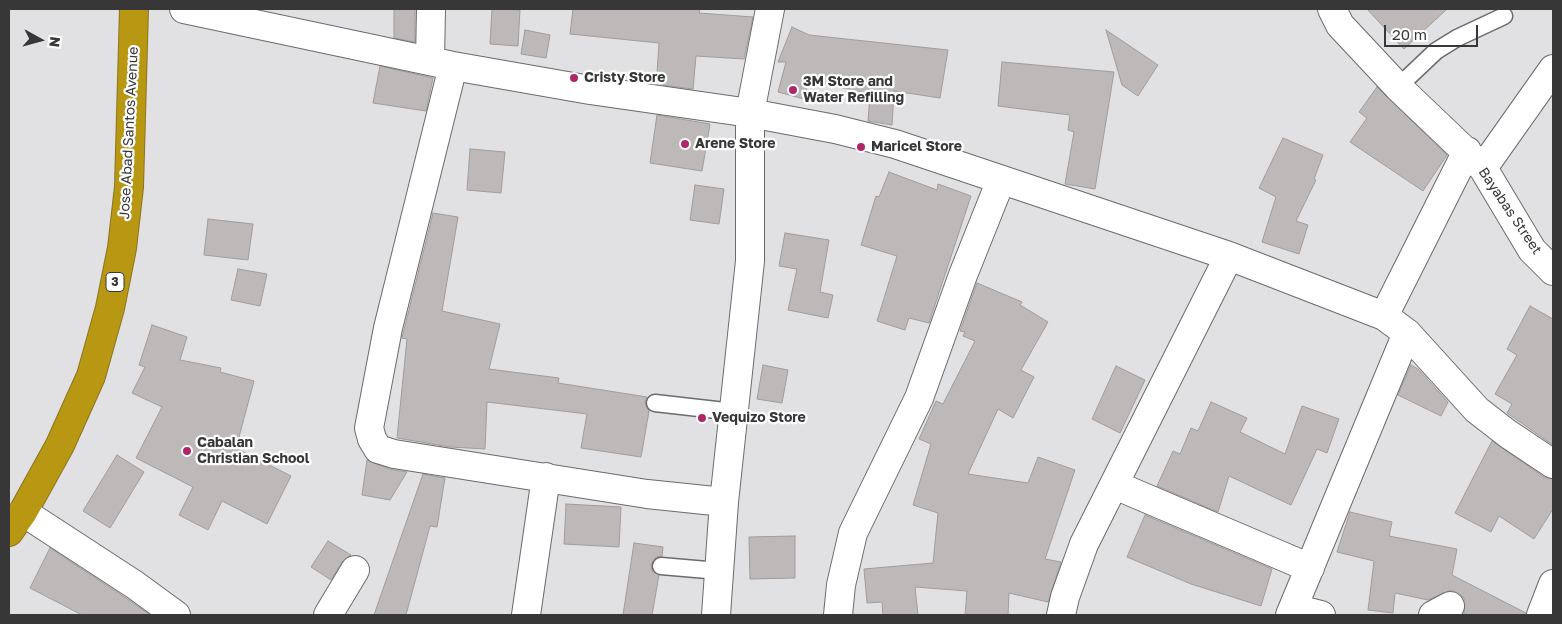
<!DOCTYPE html>
<style>
body{margin:0}
#map{position:relative;width:1562px;height:624px;overflow:hidden;background:#e1e0e3;font-family:"Golos Text",sans-serif}
canvas{display:block}
.frame{position:absolute;inset:0;border:10px solid #383738;pointer-events:none}
.north{position:absolute;left:15px;top:15px;width:50px;height:50px;-webkit-text-stroke:4px #fff;paint-order:stroke;rotate:97deg;font-size:14px;font-weight:700;line-height:20px;text-align:center;color:#383738}
.north::after{content:'';display:block;margin:auto;width:18px;height:22px;background:#383738;clip-path:polygon(50% 0,100% 100%,50% 72%,0 100%)}
.scale{position:absolute;left:1384px;top:25px;width:94px;height:22px;box-sizing:border-box;border:2px solid #383738;border-top:0;padding-left:6px;font-size:15px;line-height:18px;white-space:nowrap;color:#383738;-webkit-text-stroke:4px #fff;paint-order:stroke}
</style>
<div id="map">
<canvas width="1562" height="624"></canvas>
<div class="frame"></div>
<div class="north">N</div>
<div class="scale">20 m</div>
</div>
<script>
const c = document.querySelector('canvas').getContext('2d');
c.lineJoin = 'round';
function fill(path, color) {
  c.fillStyle = color;
  c.fill(path, 'evenodd');
}
function shape(rows) {
  const path = new Path2D();
  for (const r of rows) {
    path.moveTo(r[0], r[1]);
    for (let i = 2; i < r.length; i += 2) path.lineTo(r[i], r[i + 1]);
  }
  return path;
}
function strokePath(path, color, width, dash) {
  c.strokeStyle = color;
  c.lineWidth = width;
  c.lineCap = dash ? 'butt' : 'round';
  c.setLineDash(dash || []);
  c.stroke(path);
}
function drawText(font, color, halo, rows, align = 'center') {
  c.font = font + ' "Golos Text",sans-serif';
  c.lineWidth = 4.5;
  c.setLineDash([]);
  c.textBaseline = 'middle';
  c.strokeStyle = halo;
  c.fillStyle = color;
  for (const [text, x, y, turn = 0] of rows) {
    c.save();
    c.translate(x, y);
    c.rotate((+turn || 0) * Math.PI / 180);
    c.textAlign = isNaN(turn) ? turn : align;
    if (halo) c.strokeText(text, 0, 0);
    c.fillText(text, 0, 0);
    c.restore();
  }
}
const building = shape([
 [394,9,415,9,415,42,394,38,394,9],
 [492,9,520,10,518,46,490,44,492,9],
 [573,9,700,9,699,13,753,17,744,59,696,56,693,89,662,85,663,74,657,73,659,43,570,34,573,9],
 [1367,9,1447,9,1404,49,1367,9],
 [792,27,809,35,948,50,940,98,894,91,892,125,868,121,870,94,809,80,804,99,778,92,786,62,778,62,792,27],
 [525,30,550,35,546,58,521,54,525,30],
 [1106,30,1158,65,1138,96,1122,85,1106,30],
 [1002,62,1114,72,1095,189,1065,184,1074,132,1068,130,1070,115,998,106,1002,62],
 [380,66,433,78,426,111,373,103,380,66],
 [1377,87,1447,155,1423,191,1350,142,1367,118,1359,112,1377,87],
 [657,115,710,124,702,171,650,163,657,115],
 [1283,138,1323,155,1314,179,1316,180,1296,221,1308,225,1299,254,1262,242,1276,197,1259,188,1283,138],
 [470,149,505,152,501,193,467,190,470,149],
 [889,172,937,190,938,184,971,196,929,323,909,318,905,330,877,321,897,256,861,245,876,196,879,197,889,172],
 [695,185,724,189,719,224,690,220,695,185],
 [433,213,458,217,442,311,500,324,489,369,559,378,558,383,647,397,645,402,649,411,641,457,581,448,587,414,487,402,485,449,450,447,397,438,407,339,402,338,433,213],
 [208,219,253,224,248,260,204,255,208,219],
 [785,233,829,240,820,292,833,295,828,318,788,310,797,269,779,266,785,233],
 [238,269,267,274,260,306,231,300,238,269],
 [977,283,1022,302,1020,305,1048,322,1021,370,1034,377,1013,418,998,409,968,474,1028,483,1038,457,1075,470,1045,559,1061,562,1048,602,1009,593,1008,615,965,615,967,591,915,587,918,615,883,615,882,602,867,603,864,569,933,563,938,513,913,505,931,444,919,439,936,401,943,404,975,341,963,336,965,332,960,331,977,283],
 [1530,306,1553,319,1553,445,1507,413,1512,404,1495,394,1517,355,1507,349,1530,306],
 [152,325,187,337,180,360,221,368,220,372,254,381,236,448,291,476,267,524,222,501,208,530,179,515,193,487,136,458,162,407,132,393,145,367,139,365,152,325],
 [763,365,788,370,782,403,757,399,763,365],
 [1411,365,1418,369,1448,402,1441,416,1398,395,1411,365],
 [1116,366,1145,380,1120,433,1092,419,1116,366],
 [1211,402,1247,418,1240,432,1285,454,1302,406,1339,419,1327,453,1317,449,1291,505,1229,476,1218,512,1157,486,1173,451,1180,454,1191,428,1198,431,1211,402],
 [1492,441,1544,477,1553,479,1553,509,1534,539,1499,516,1491,532,1455,513,1492,441],
 [117,455,144,472,110,528,83,511,117,455],
 [367,460,389,469,407,472,390,500,362,495,367,460],
 [423,474,445,478,437,527,430,526,406,615,374,615,423,474],
 [566,504,621,507,619,547,564,544,566,504],
 [1350,512,1392,522,1389,536,1457,549,1452,575,1526,613,1526,615,1464,615,1464,598,1458,593,1451,590,1428,600,1395,593,1393,613,1368,610,1374,561,1337,552,1350,512],
 [1145,515,1272,569,1261,606,1191,584,1127,557,1145,515],
 [795,536,795,578,750,579,749,537,795,536],
 [328,541,351,555,342,562,331,580,311,567,328,541],
 [634,543,663,547,662,556,656,557,651,565,652,571,659,575,652,615,623,615,634,543],
 [50,548,126,598,150,615,82,615,30,588,50,548]
]);
fill(building, '#bdb9b9');
strokePath(building, '#a09c9c', 1);
const lane = shape([
 [1398,87,1436,51,1457,38,1504,16],
 [655,403,734,412],
 [661,566,719,571]
]);
const street = shape([
 [184,9,453,66,590,90,750,113,835,129,895,144,1229,256,1084,544,1065,597,1061,615],
 [1332,9,1340,25,1398,87,1483,168,1532,250,1553,271],
 [430,61,431,9],
 [453,66,388,328,369,428,372,439,378,449,394,454,647,494,724,502],
 [1483,168,1553,69],
 [1229,256,1384,316,1407,333,1477,410,1508,434,1553,464],
 [1384,316,1467,151],
 [1115,485,1310,568],
 [23,512,135,585,176,615],
 [1293,608,1321,615],
 [328,615,355,570],
 [526,615,546,477],
 [716,615,724,502,750,261,750,113,770,9],
 [838,615,841,585,853,533,919,398,963,275,1001,180],
 [1290,615,1407,333],
 [1433,615,1450,606],
 [1541,615,1553,584]
]);
const highway = shape([
 [9,532,23,512,60,445,91,376,110,308,122,248,129,187,134,9]
]);
strokePath(lane, '#6b6a6c', 19);
strokePath(street, '#6b6a6c', 30);
strokePath(highway, '#8b7520', 30);
strokePath(lane, '#fff', 16);
strokePath(street, '#fff', 28);
strokePath(highway, '#b89713', 28);
for (const [x, y, r, color] of [
 [574,78,5,"#b02769"],
 [793,90,5,"#b02769"],
 [685,144,5,"#b02769"],
 [861,147,5,"#b02769"],
 [702,418,5,"#b02769"],
 [187,451,5,"#b02769"]
]) {
  const dot = new Path2D();
  dot.arc(x, y, r, 0, 2 * Math.PI);
  c.fillStyle = color;
  c.fill(dot);
  strokePath(dot, '#fff', 2);
}
for (const [x, y, w] of [
 [115,282,18]
]) {
  const box = new Path2D();
  box.roundRect(x - w / 2, y - 9.5, w, 19, 4);
  c.fillStyle = '#fff';
  c.fill(box);
  strokePath(box, '#383738', 1);
}
drawText('bold 12px', '#383738', null, [
 ["3",115,282]
]);
drawText('bold 14px', '#383738', '#fff', [
 ["Cristy Store",584,78],
 ["3M Store and",803,82],
 ["Water Refilling",803,98],
 ["Arene Store",695,144],
 ["Maricel Store",871,147],
 ["Vequizo Store",712,418],
 ["Cabalan",197,443],
 ["Christian School",197,459]
], 'left');
drawText('14px', '#383738', '#fff', [
 ["Jose Abad Santos Avenue",129,133,-87],
 ["Bayabas Street",1510,211,56]
]);
</script>
